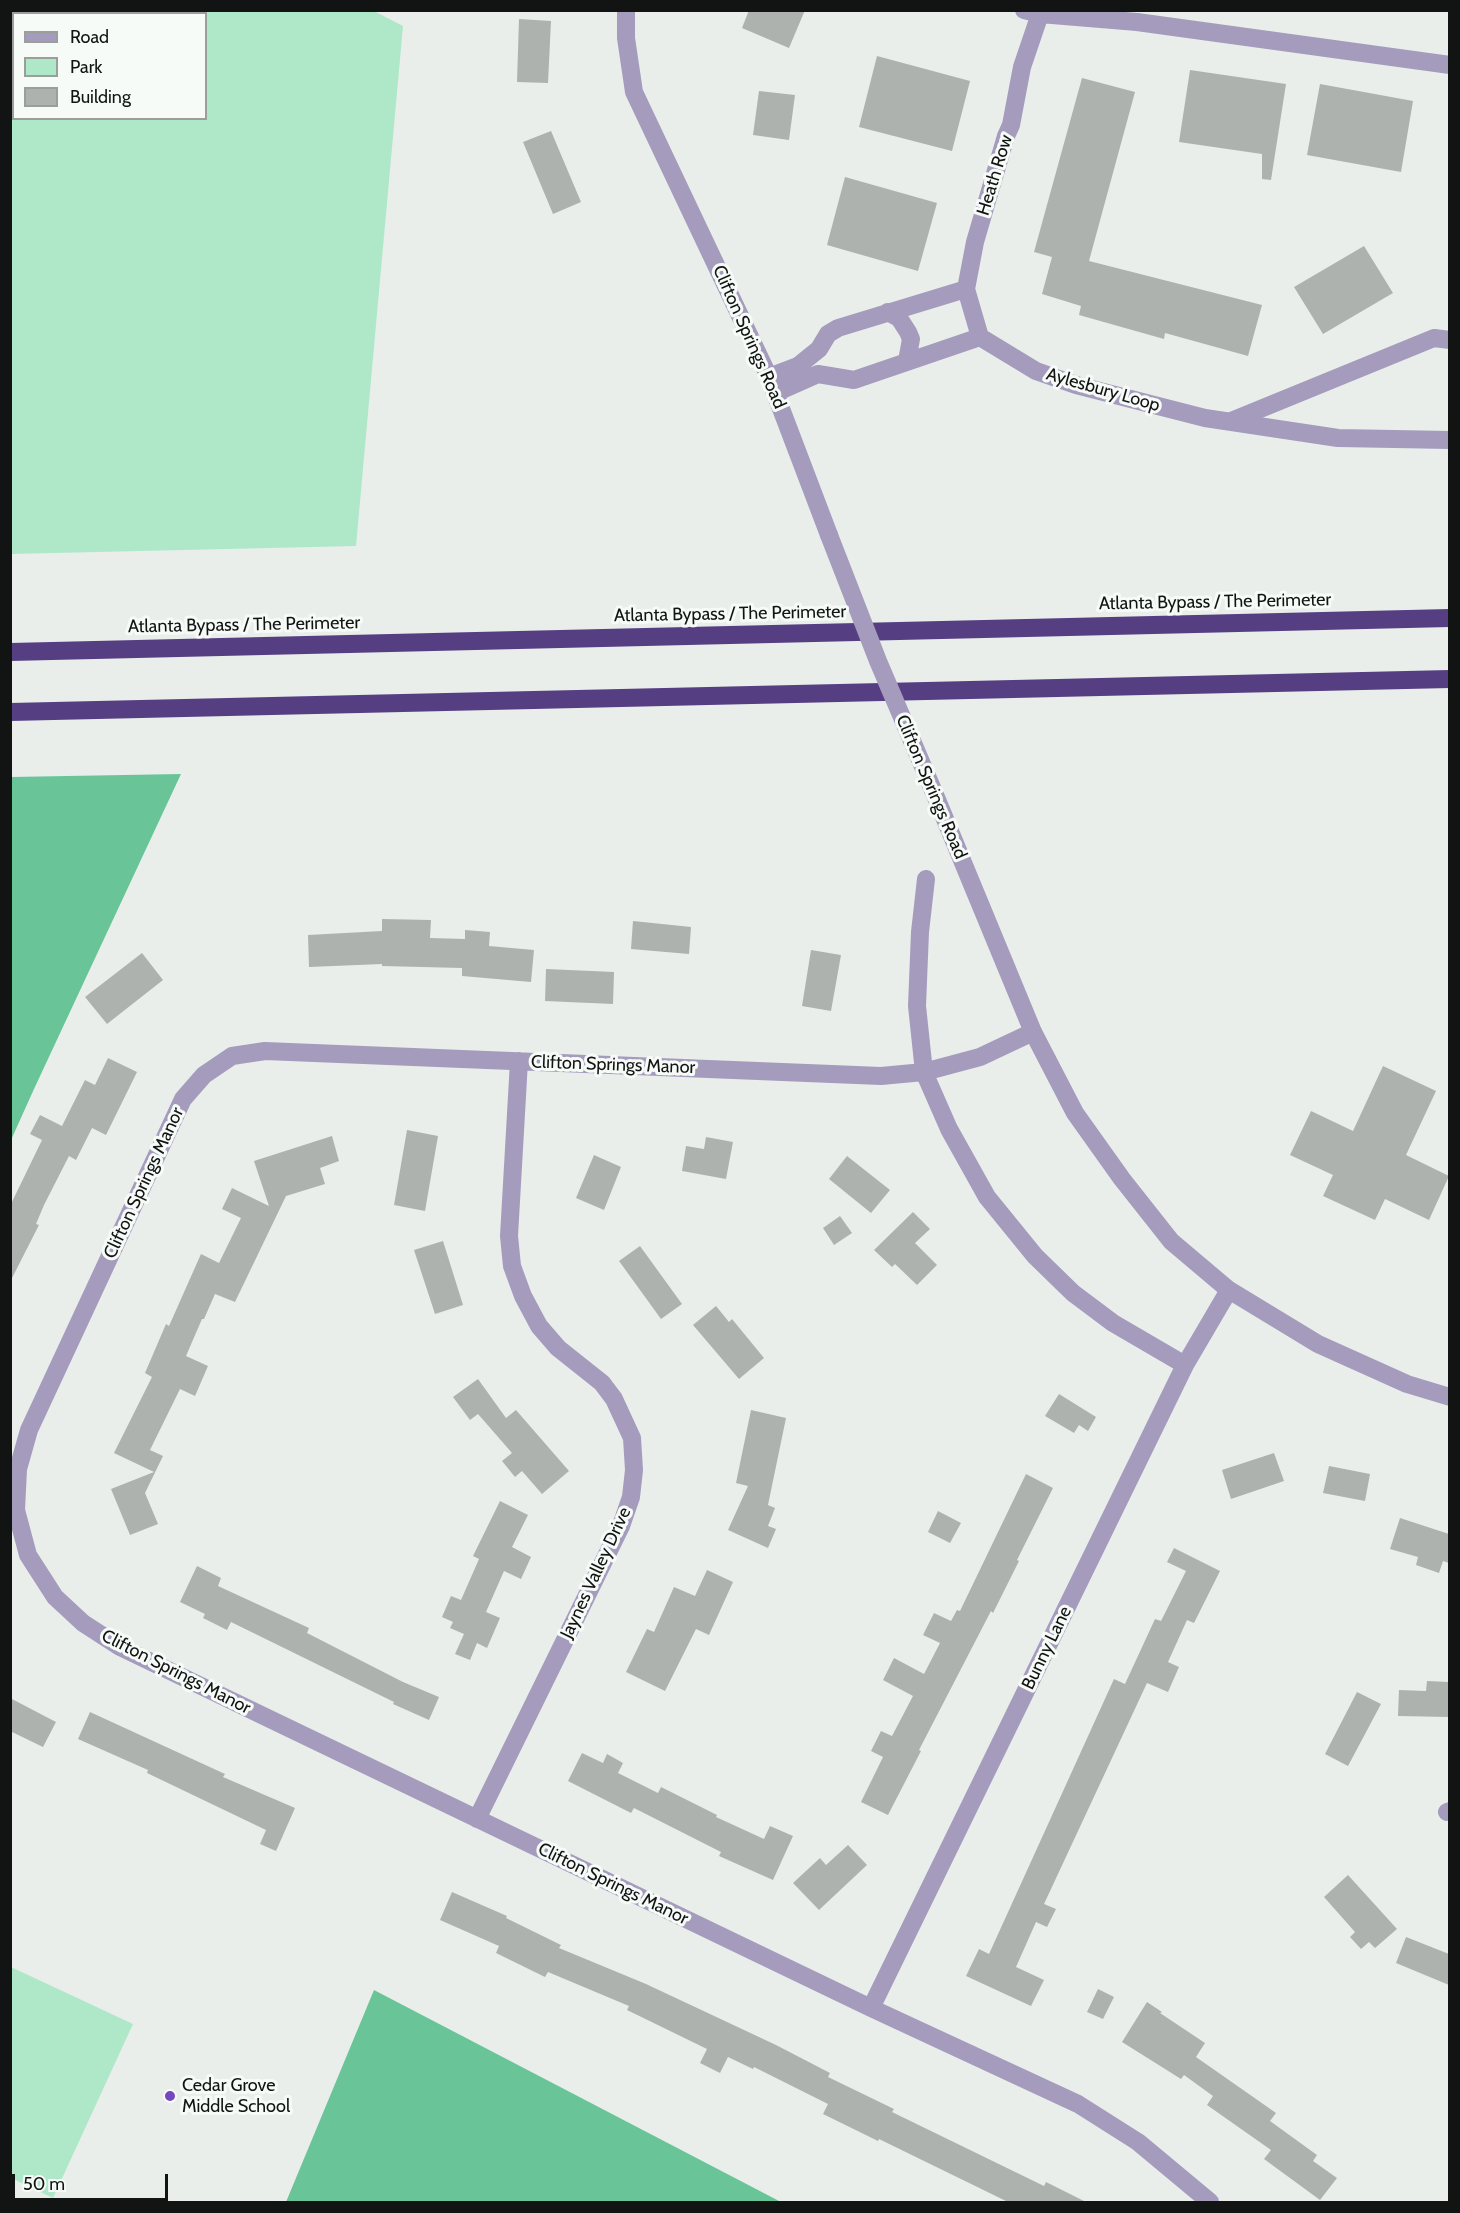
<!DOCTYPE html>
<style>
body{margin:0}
#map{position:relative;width:1460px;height:2213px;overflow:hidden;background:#e9eeeb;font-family:Cabin,sans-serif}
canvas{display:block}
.frame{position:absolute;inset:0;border:12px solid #121413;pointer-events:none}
.legend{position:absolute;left:12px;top:12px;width:195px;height:108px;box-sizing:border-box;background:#f6fbf8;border:2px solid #9b9f9c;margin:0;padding:8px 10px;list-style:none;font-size:18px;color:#121413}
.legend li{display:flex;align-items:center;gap:12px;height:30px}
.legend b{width:30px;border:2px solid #9b9f9c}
.scale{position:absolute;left:12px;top:2174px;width:156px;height:27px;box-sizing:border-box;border:3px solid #121413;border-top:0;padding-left:8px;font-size:18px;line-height:21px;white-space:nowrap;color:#121413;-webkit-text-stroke:4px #f6fbf8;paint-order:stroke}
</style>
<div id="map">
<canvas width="1460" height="2213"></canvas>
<div class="frame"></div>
<ul class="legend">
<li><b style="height:8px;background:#a59bbd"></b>Road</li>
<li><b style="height:16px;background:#aee8c9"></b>Park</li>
<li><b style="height:16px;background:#adb2af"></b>Building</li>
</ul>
<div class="scale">50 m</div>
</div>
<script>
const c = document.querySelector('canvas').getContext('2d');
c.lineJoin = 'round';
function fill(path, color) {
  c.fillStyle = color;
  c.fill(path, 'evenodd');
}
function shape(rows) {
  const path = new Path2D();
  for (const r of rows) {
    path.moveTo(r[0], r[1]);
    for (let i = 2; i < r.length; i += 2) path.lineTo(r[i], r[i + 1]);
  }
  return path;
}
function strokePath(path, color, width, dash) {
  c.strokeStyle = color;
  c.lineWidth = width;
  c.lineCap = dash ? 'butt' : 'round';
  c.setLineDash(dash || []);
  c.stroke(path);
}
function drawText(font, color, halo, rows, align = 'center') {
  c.font = font + ' Cabin,sans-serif';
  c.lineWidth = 6;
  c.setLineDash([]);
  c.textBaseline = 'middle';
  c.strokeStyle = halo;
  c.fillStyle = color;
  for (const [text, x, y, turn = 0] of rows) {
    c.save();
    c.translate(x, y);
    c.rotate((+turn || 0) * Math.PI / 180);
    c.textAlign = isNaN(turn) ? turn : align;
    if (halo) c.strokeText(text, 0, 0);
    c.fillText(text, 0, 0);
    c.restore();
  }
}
fill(shape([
 [372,10,403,26,356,546,11,554,11,11],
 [14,14,206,14,206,118,14,118],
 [11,1967,133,2024,53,2198,11,2178]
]), '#aee8c9');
fill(shape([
 [181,774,34,1089,11,1140,11,777],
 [374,1990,781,2202,286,2202]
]), '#69c598');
fill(shape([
 [749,10,805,10,789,48,742,28],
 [519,19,551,21,548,83,517,82],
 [877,56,970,81,952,151,859,127],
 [1190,70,1286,84,1271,180,1262,179,1262,154,1179,142],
 [1082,78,1135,92,1089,261,1262,305,1248,356,1165,333,1164,339,1079,315,1081,306,1042,294,1052,257,1034,252],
 [1320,84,1413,101,1401,172,1307,155],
 [759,91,795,95,789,140,753,135],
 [551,131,581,202,553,214,523,142],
 [845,177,937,203,918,271,827,245],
 [1364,246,1393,293,1323,334,1294,287],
 [382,919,431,920,430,938,465,939,465,930,490,932,489,946,534,950,531,982,462,976,462,968,382,966,382,964,309,967,308,935,382,931],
 [633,921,691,927,689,954,631,949],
 [811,950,841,955,831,1011,802,1006],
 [142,953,163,980,107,1024,85,997],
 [546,969,614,972,613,1004,545,1001],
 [108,1058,137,1072,106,1135,92,1128,76,1160,69,1156,44,1205,36,1224,39,1225,10,1282,10,1206,42,1140,30,1134,40,1115,62,1126,85,1080,95,1085],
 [1383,1066,1436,1091,1406,1155,1449,1176,1429,1220,1385,1199,1375,1220,1323,1196,1333,1175,1290,1155,1311,1111,1353,1131],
 [407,1130,438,1136,425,1211,394,1205],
 [332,1136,339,1161,320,1168,325,1184,286,1196,235,1302,215,1294,204,1319,202,1319,186,1356,208,1366,195,1396,180,1389,150,1450,163,1456,145,1493,158,1524,130,1535,111,1489,154,1472,114,1453,152,1377,145,1373,166,1324,169,1326,201,1254,219,1263,241,1218,222,1209,232,1188,269,1206,254,1161],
 [706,1137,733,1142,726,1179,682,1171,686,1146,704,1149],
 [594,1155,621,1167,604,1210,576,1198],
 [847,1156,890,1190,871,1213,829,1179],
 [913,1212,930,1229,915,1243,937,1265,917,1285,895,1264,892,1267,874,1250],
 [840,1216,852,1233,834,1245,823,1228],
 [443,1241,463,1305,435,1314,414,1250],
 [640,1246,682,1304,661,1319,619,1261],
 [716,1306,729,1322,732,1319,764,1358,739,1379,693,1325],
 [478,1379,506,1418,516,1410,569,1471,542,1494,522,1471,515,1477,502,1461,512,1453,478,1414,470,1420,453,1397],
 [1059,1394,1096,1417,1088,1431,1079,1425,1074,1433,1045,1416],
 [751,1410,786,1418,768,1505,775,1508,768,1526,776,1529,768,1548,728,1530,748,1486,736,1483],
 [1274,1453,1284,1481,1231,1499,1222,1470],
 [1329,1466,1370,1474,1365,1501,1323,1493],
 [1026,1474,1053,1488,1017,1560,1019,1561,993,1613,991,1611,919,1750,921,1751,888,1815,861,1802,883,1757,871,1751,881,1731,892,1736,913,1696,883,1680,894,1658,924,1674,940,1643,923,1635,934,1613,951,1621,957,1610,960,1611],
 [500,1501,528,1515,512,1547,531,1557,521,1579,504,1571,486,1612,500,1618,487,1648,477,1643,470,1660,455,1654,464,1634,450,1628,453,1622,442,1617,451,1596,461,1600,479,1559,473,1556],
 [938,1511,961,1523,950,1543,928,1532],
 [1400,1518,1449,1534,1449,1563,1443,1561,1439,1573,1416,1565,1418,1557,1390,1549],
 [1174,1548,1220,1571,1194,1623,1187,1620,1168,1662,1179,1667,1168,1692,1147,1683,1044,1904,1056,1909,1047,1927,1036,1922,1016,1967,1044,1980,1031,2006,966,1976,979,1949,989,1954,1114,1679,1125,1684,1155,1619,1161,1621,1186,1571,1167,1562],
 [197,1566,221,1578,218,1586,309,1628,307,1633,403,1682,439,1697,429,1720,393,1704,394,1702,231,1622,227,1630,203,1618,205,1614,180,1602],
 [707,1570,733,1582,709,1635,696,1629,665,1691,626,1672,647,1629,654,1632,674,1587,695,1596],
 [1427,1681,1449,1682,1449,1717,1398,1716,1399,1690,1426,1691],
 [1357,1692,1381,1704,1348,1766,1325,1754],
 [10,1698,56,1722,43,1747,10,1731],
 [90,1712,225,1774,223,1777,295,1808,276,1851,260,1844,266,1830,147,1773,148,1770,78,1739],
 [582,1753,603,1763,607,1754,623,1763,618,1773,658,1793,661,1787,717,1815,716,1817,764,1839,770,1826,793,1836,773,1880,719,1856,721,1852,634,1808,631,1813,568,1781],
 [848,1845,867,1865,819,1910,793,1883,820,1858,826,1865],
 [1348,1875,1397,1929,1375,1948,1369,1942,1361,1949,1350,1937,1355,1932,1324,1897],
 [452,1892,507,1916,506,1918,561,1945,559,1948,646,1984,776,2045,830,2073,828,2077,894,2109,892,2112,1044,2186,1046,2182,1086,2202,1008,2202,879,2139,878,2141,823,2114,828,2104,754,2067,753,2069,728,2057,720,2073,700,2063,707,2049,627,2010,629,2006,548,1972,545,1977,496,1953,499,1946,440,1920],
 [1406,1937,1449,1954,1449,1985,1396,1963],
 [1098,1989,1114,1997,1103,2019,1087,2012],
 [1147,2002,1162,2012,1160,2013,1205,2043,1196,2057,1276,2113,1270,2121,1317,2155,1313,2161,1337,2178,1320,2200,1264,2159,1271,2150,1207,2105,1213,2096,1184,2075,1181,2079,1122,2042]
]), '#adb2af');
strokePath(shape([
 [1024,10,1040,14,1137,22,1450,65],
 [888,312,899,318,908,332,911,339,907,361],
 [980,337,966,289,975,242,1006,136,1011,125,1022,67,1040,14],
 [769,377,798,366,819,349,828,334,838,328,966,289],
 [775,393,818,374,854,380,980,337,1036,371,1076,385,1205,418,1338,438,1450,440],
 [1231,421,1434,338,1450,340],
 [926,879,920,932,917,1006,924,1072,949,1129,987,1197,1035,1256,1073,1293,1113,1323,1185,1365],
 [1033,1032,980,1057,924,1072,881,1076,265,1051,232,1056,204,1075,183,1099,29,1430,18,1469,16,1510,28,1555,55,1597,83,1623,120,1647,871,2008,1078,2104,1138,2142,1210,2202],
 [1447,1812,1450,1811],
 [477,1819,621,1526,631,1497,634,1470,632,1438,614,1399,602,1383,558,1348,539,1326,523,1296,512,1266,509,1236,519,1061],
 [871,2008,1185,1365,1229,1290]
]), '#a59bbd', 18);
strokePath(shape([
 [626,10,626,38,634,92,769,377,829,535],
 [933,790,1033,1032,1075,1113,1122,1179,1171,1241,1229,1290,1318,1344,1407,1384,1450,1397]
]), '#a59bbd', 18);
strokePath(shape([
 [10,652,1450,618],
 [10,712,1450,679]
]), '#563e82', 18);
strokePath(shape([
 [829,535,878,661,933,790]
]), '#a59bbd', 18);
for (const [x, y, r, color] of [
 [170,2096,6,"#7747bf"]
]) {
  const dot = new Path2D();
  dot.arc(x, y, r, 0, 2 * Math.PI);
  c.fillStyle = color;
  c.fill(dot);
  strokePath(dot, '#f6fbf8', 2);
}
drawText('18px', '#121413', '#f6fbf8', [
 ["Heath Row",995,175,-73],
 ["Clifton Springs Road",749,337,66],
 ["Aylesbury Loop",1103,390,16],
 ["Atlanta Bypass / The Perimeter",1215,602,-1],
 ["Atlanta Bypass / The Perimeter",730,614,-1],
 ["Atlanta Bypass / The Perimeter",244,625,-1],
 ["Clifton Springs Road",931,787,67],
 ["Clifton Springs Manor",613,1065,2],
 ["Clifton Springs Manor",144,1183,-65],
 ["Jaynes Valley Drive",596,1573,-65],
 ["Bunny Lane",1047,1648,-64],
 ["Clifton Springs Manor",176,1672,27],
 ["Clifton Springs Manor",613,1884,26]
]);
drawText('18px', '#121413', '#f6fbf8', [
 ["Cedar Grove",182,2086],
 ["Middle School",182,2107]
], 'left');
</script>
